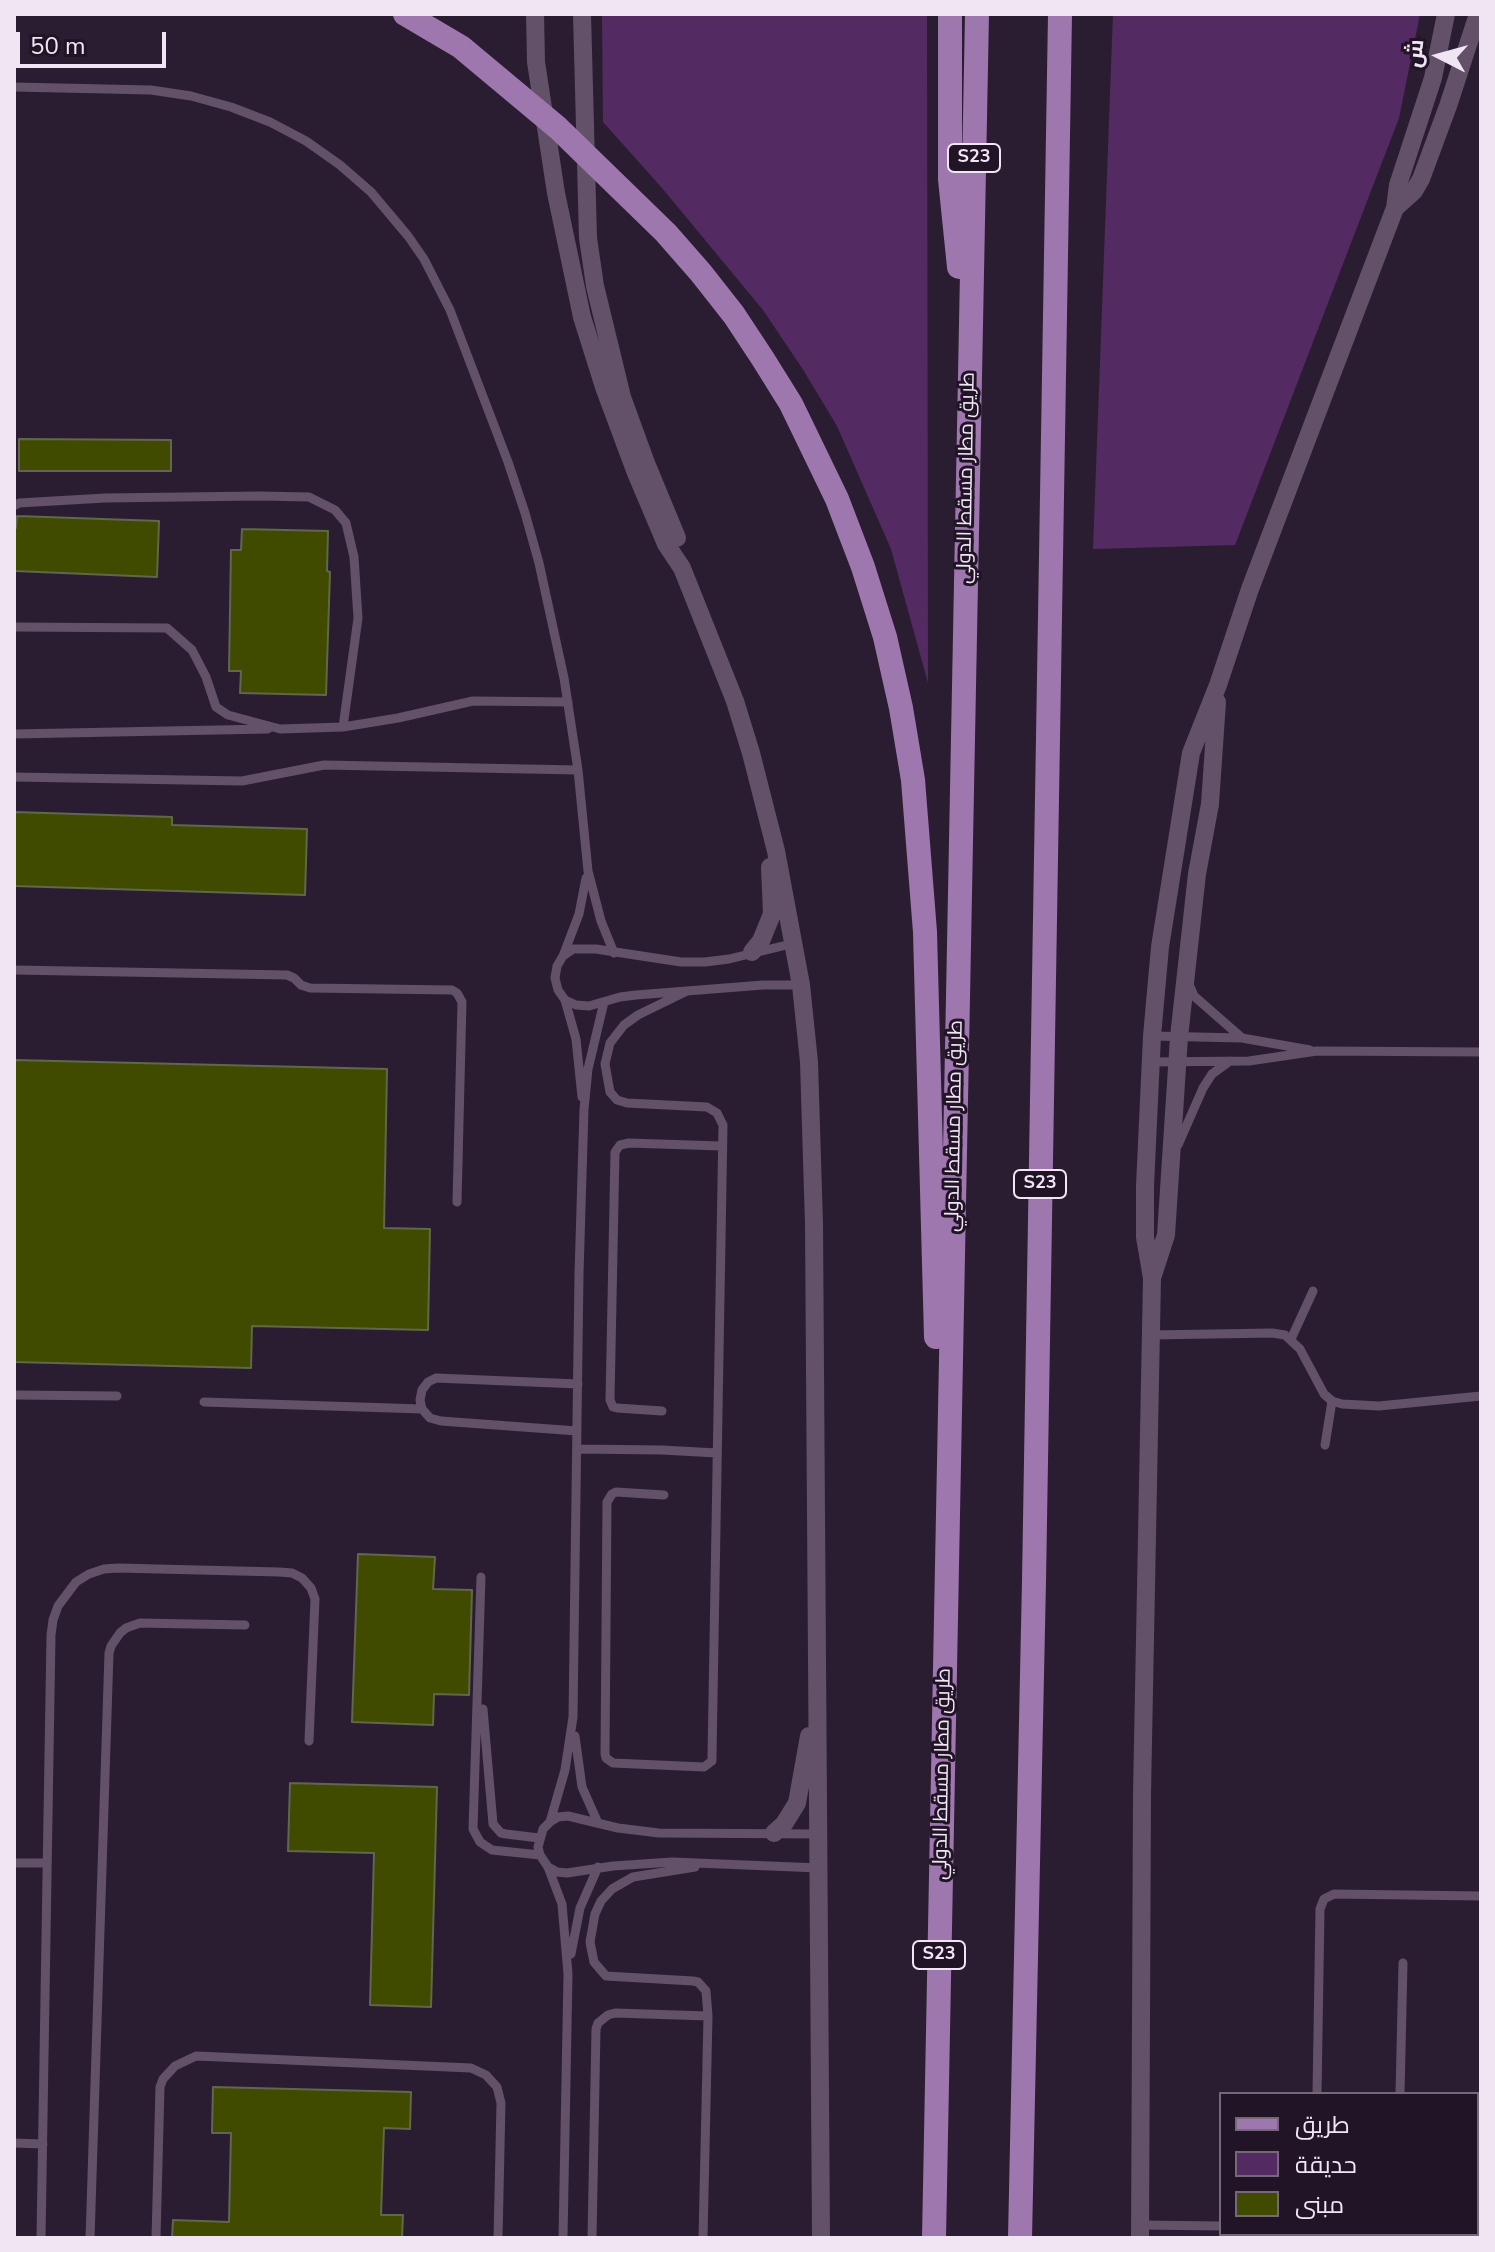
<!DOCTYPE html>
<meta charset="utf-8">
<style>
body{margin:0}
#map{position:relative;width:1495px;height:2252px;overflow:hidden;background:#2b1d31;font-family:"Nunito Sans",Cairo,sans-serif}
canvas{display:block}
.frame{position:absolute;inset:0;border:16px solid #efe5f3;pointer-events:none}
.legend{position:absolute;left:1219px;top:2092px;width:260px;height:144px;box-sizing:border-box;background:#221427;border:2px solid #746879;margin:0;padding:10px 14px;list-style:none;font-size:24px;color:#efe5f3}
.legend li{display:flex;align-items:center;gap:16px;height:40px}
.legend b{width:40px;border:2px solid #746879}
.north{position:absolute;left:1399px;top:16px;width:80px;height:80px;-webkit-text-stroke:6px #221427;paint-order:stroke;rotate:276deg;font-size:22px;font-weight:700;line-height:32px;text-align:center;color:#efe5f3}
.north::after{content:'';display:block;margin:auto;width:28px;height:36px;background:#efe5f3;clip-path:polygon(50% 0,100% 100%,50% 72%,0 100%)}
.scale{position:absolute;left:16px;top:32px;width:150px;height:36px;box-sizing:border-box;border:4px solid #efe5f3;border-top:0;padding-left:10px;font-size:24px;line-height:28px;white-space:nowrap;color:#efe5f3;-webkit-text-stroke:6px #221427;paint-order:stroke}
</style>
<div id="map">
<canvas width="1495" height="2252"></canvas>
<div class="frame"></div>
<ul class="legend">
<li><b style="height:10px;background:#9f77af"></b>طريق</li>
<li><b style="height:22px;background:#532b62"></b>حديقة</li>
<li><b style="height:22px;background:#404b00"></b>مبنى</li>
</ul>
<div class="north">ش</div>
<div class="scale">50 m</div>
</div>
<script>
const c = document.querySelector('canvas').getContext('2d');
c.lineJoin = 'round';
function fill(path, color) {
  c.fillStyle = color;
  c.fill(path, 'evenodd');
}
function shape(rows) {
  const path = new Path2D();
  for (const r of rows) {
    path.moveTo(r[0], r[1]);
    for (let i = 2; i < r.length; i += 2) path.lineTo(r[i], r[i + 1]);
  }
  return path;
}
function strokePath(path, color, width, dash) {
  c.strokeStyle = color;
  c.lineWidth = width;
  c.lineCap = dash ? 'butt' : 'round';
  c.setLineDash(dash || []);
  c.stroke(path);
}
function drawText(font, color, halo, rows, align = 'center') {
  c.font = font + ' "Nunito Sans",Cairo,sans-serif';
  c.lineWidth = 6;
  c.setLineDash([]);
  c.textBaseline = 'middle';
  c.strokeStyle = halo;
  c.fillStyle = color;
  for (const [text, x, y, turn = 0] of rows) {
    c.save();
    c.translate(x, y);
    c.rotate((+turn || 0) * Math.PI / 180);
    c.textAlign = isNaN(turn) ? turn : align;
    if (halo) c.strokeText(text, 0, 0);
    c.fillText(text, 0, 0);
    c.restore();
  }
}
fill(shape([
 [602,14,927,14,928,683,891,549,837,426,802,368,763,310,662,188,603,122],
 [1113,14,1420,14,1399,118,1235,545,1093,549]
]), '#532b62');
const building = shape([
 [19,439,171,440,171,471,19,471,19,439],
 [17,516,159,521,157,577,15,571,14,528,16,528,17,516],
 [242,529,328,531,327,571,330,572,326,695,240,693,241,671,229,671,231,550,241,550,242,529],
 [14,812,172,817,172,825,307,829,305,895,14,886,14,812],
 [14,1060,387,1069,384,1228,430,1229,428,1330,252,1326,251,1368,14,1362,14,1060],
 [358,1554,435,1557,433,1589,472,1590,469,1695,434,1694,433,1725,352,1722,358,1554],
 [290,1783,437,1787,431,2007,370,2005,374,1853,288,1851,290,1783],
 [213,2087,411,2092,410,2129,384,2128,381,2215,403,2215,402,2238,172,2238,173,2220,229,2222,231,2133,212,2133,213,2087]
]);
fill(building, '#404b00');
strokePath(building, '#60674c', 2);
strokePath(shape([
 [14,87,151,90,191,96,231,107,270,122,306,141,340,165,371,192,408,236,424,259,450,310,508,462,525,513,539,563,564,678,578,770,588,871,601,921,614,953],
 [14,506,19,503,105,498,260,496,309,497,335,510,346,523,354,557,358,618,343,727],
 [14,627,167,628,192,650,206,677,216,707,228,715,280,729,343,727,398,718,473,701,568,702],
 [14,734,268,729],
 [14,777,242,781,324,765,578,770],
 [795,943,729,959,705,962,681,962,596,949,573,949,563,956,557,966,555,978,558,990,565,1000,576,1005,589,1006,620,997,636,995,763,985,801,985],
 [563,956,579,914,586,878],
 [14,970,287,975,294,978,301,985,310,988,452,990,457,993,462,1002,457,1202],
 [1189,984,1194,996,1242,1038],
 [565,1000,576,1039,582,1097],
 [1152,1036,1242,1038,1310,1050],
 [1151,1062,1249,1061,1317,1051,1481,1052],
 [1178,1145,1203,1088,1212,1074,1230,1061],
 [1151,1335,1272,1333,1285,1335,1300,1349,1324,1394,1332,1401,1342,1404,1379,1406,1481,1396],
 [1291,1339,1313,1291],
 [14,1395,117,1396],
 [204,1402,422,1409],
 [662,1411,617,1408,613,1407,610,1400,615,1152,620,1145,629,1143,721,1146],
 [577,1431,441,1421,430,1418,422,1409,420,1400,422,1390,428,1382,436,1378,578,1384],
 [1325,1445,1332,1401],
 [577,1449,662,1450,717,1453],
 [664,1495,616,1492,612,1494,607,1502,605,1754,606,1758,613,1763,704,1767,712,1761,712,1756,723,1125,717,1113,707,1107,627,1103,617,1100,610,1092,605,1064,610,1043,624,1025,638,1015,687,991],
 [481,1577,473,1829,480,1842,492,1850,540,1855],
 [483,1709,493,1824,501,1833,506,1834,539,1838],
 [575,1736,582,1787,598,1823],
 [550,1822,565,1770,573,1717,579,1274,584,1109,588,1069,604,1002],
 [819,1834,659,1833,618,1828,568,1816,558,1817,550,1822,543,1829,538,1847,540,1855,548,1867,557,1872,567,1873,613,1866,672,1862,819,1868],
 [14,1863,47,1863],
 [548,1867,562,1904,568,1974,563,2238],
 [695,1867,633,1877,612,1889,601,1901,595,1914,590,1942,594,1962,606,1976,693,1981,698,1982,706,1991,708,2016,703,2238],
 [571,1954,580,1908,598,1867],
 [1317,2094,1320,1909,1324,1899,1334,1894,1481,1896],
 [1400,2094,1403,1963],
 [14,2143,43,2144],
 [1140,2225,1221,2226],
 [1480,2227,1481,2184],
 [41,2238,51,1635,53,1620,58,1606,76,1582,89,1574,104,1569,118,1568,279,1572,292,1573,302,1578,311,1588,315,1599,309,1741],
 [90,2238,109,1653,111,1646,120,1633,126,1628,140,1623,245,1625],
 [156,2238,160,2087,163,2079,175,2066,196,2056,471,2068,486,2075,497,2087,501,2103,498,2238],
 [592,2238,596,2029,598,2023,608,2015,615,2013,708,2016]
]), '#625168', 9);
strokePath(shape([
 [535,14,536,62,556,193,582,317,604,387,636,473,666,544,682,568,735,701,751,753,776,851,801,985,809,1062,814,1224,821,2238],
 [582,14,588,238,595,286,622,397,646,463,677,538],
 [1395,208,1414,191,1421,179,1448,106,1478,14],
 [752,952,761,941,772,914,770,867],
 [1153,1275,1166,1235,1179,1037,1197,874,1210,804,1217,702],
 [774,1833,784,1824,797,1803,809,1736],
 [1140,2238,1142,1793,1152,1278,1145,1237,1145,1186,1152,1036,1160,947,1191,753,1218,685,1250,589,1395,208,1398,185,1433,78,1446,14]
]), '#625168', 18);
strokePath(shape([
 [405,14,461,47,558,128,666,233,701,273,734,315,763,359,791,404,837,499,863,567,885,637,901,708,913,780,925,932,936,1337],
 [950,14,950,179,959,267],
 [934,2238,977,14],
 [1020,2238,1034,1581,1060,14]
]), '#9f77af', 24);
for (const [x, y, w] of [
 [974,158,52],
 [1040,1184,52],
 [939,1955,52]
]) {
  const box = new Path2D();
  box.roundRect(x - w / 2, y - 14, w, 28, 6);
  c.fillStyle = '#221427';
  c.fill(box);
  strokePath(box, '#efe5f3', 2);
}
drawText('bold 18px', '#efe5f3', null, [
 ["S23",974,158],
 ["S23",1040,1184],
 ["S23",939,1955]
]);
drawText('20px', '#efe5f3', '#221427', [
 ["طريق مطار مسقط الدولي",967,478,-89],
 ["طريق مطار مسقط الدولي",955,1126,-89],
 ["طريق مطار مسقط الدولي",943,1774,-89]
]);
</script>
